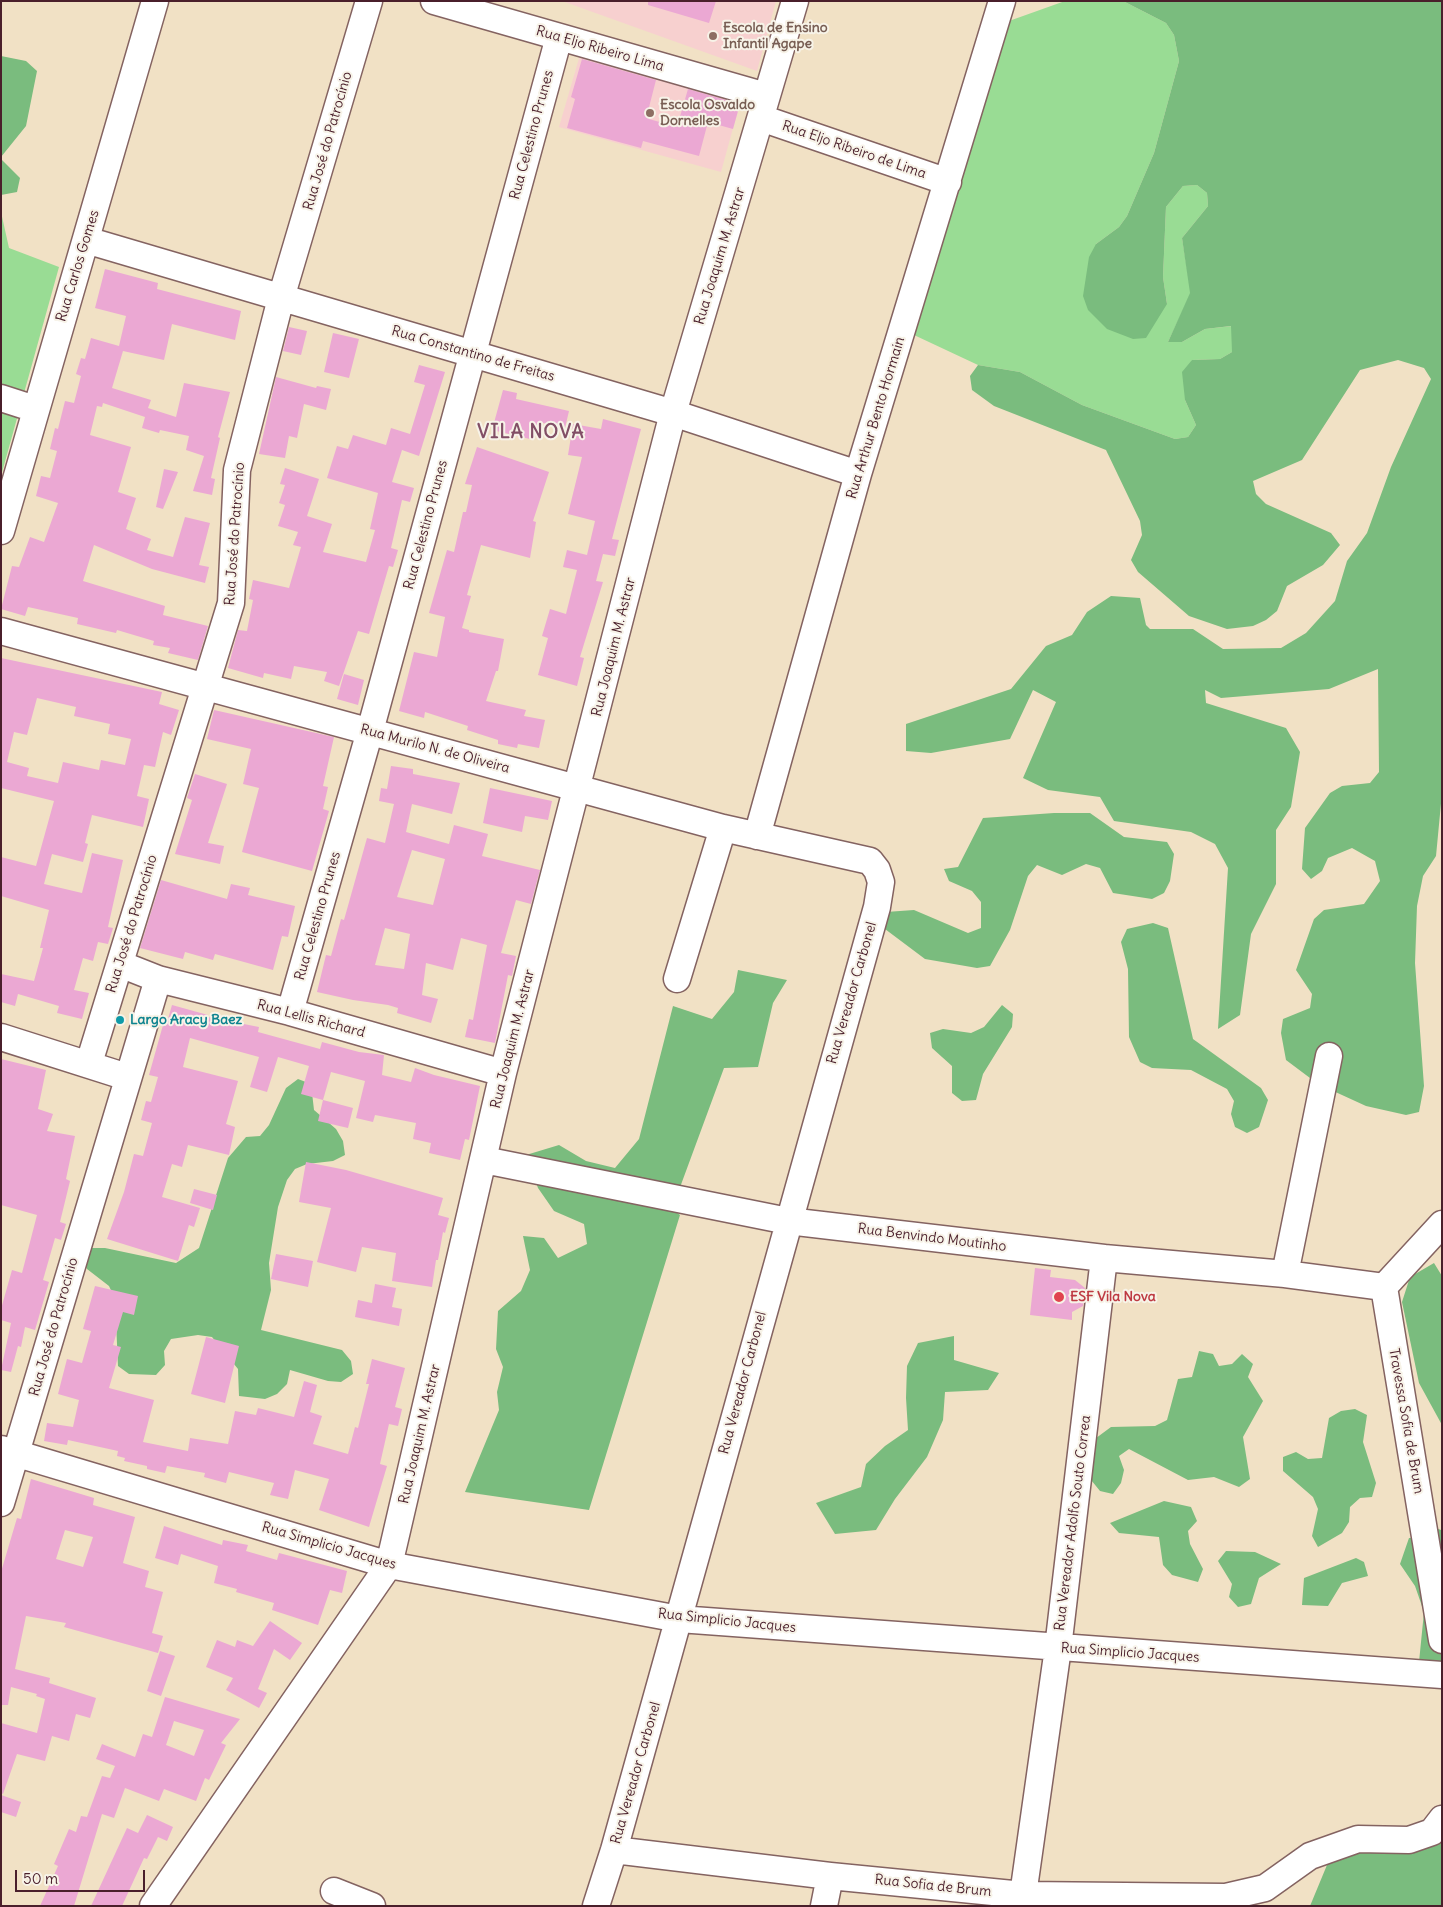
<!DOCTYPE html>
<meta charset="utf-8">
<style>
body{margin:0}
#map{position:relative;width:1443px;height:1907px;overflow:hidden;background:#f1e1c5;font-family:Delius,sans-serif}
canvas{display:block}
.frame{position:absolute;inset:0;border:2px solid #4a1f2b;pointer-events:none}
.scale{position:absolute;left:15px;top:1870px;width:130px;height:22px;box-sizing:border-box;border:2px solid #4a1f2b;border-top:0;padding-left:6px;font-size:15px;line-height:18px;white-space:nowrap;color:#4a1f2b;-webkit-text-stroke:4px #f7f3e8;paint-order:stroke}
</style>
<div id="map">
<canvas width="1443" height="1907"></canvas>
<div class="frame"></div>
<div class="scale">50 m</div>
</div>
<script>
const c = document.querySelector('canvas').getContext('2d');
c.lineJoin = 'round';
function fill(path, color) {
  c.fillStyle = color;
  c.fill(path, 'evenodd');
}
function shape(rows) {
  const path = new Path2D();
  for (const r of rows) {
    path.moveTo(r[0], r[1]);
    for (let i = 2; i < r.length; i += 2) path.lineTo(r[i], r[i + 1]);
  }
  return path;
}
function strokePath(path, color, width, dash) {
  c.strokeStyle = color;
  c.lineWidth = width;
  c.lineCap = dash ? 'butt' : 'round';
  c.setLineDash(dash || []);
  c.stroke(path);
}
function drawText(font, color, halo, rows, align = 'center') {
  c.font = font + ' Delius,sans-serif';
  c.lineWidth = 4;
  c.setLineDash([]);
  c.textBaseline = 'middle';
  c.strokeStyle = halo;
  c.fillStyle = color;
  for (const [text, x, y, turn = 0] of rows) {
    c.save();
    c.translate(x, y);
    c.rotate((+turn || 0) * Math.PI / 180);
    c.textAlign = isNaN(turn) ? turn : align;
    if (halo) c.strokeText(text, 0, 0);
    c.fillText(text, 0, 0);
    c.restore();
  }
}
fill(shape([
 [562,1,776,1,757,71],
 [580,55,741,99,721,172,559,127]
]), '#f7d0cf');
fill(shape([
 [1065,1,1123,1,1166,23,1174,35,1179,61,1154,153,1127,216,1119,227,1096,244,1167,304,1163,277,1166,207,1183,186,1197,185,1207,193,1208,206,1182,238,1191,293,1168,342,1182,342,1205,329,1232,326,1232,352,1220,359,1192,360,1185,400,1196,425,1188,437,1175,439,1082,405,1020,372,978,365,914,335,995,26],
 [1,212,9,248,59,267,1,476]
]), '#99dc94');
fill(shape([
 [1123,1,1442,1,1442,793,1436,856,1423,876,1417,906,1415,963,1424,1086,1419,1112,1406,1115,1366,1106,1318,1084,1286,1060,1281,1033,1283,1019,1310,1008,1312,994,1296,970,1314,919,1324,910,1364,904,1380,881,1375,861,1352,848,1328,858,1322,871,1311,879,1302,869,1305,828,1330,793,1342,786,1370,783,1379,772,1378,669,1329,689,1221,698,1205,690,1206,703,1286,728,1300,752,1291,807,1276,830,1276,884,1251,934,1240,1015,1218,1029,1228,868,1215,844,1191,832,1114,821,1100,797,1048,790,1023,778,1056,702,1033,690,1010,739,931,753,906,751,906,724,1011,689,1046,646,1072,635,1087,612,1111,596,1140,598,1146,625,1150,629,1193,629,1223,649,1281,648,1306,633,1335,601,1347,561,1367,533,1391,467,1431,379,1424,368,1398,360,1360,370,1302,460,1253,481,1256,494,1266,504,1331,533,1340,545,1323,565,1287,586,1277,611,1266,620,1253,626,1227,629,1189,616,1138,572,1131,560,1142,535,1140,521,1106,450,994,406,972,390,970,376,978,365,1020,372,1082,405,1175,439,1188,437,1196,425,1185,400,1182,372,1192,360,1220,359,1232,352,1231,326,1205,329,1182,342,1168,342,1190,293,1182,238,1208,206,1207,193,1197,185,1183,186,1166,207,1163,277,1167,304,1146,338,1133,339,1107,329,1088,310,1083,296,1089,257,1096,244,1119,227,1127,216,1154,153,1179,61,1174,35,1166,23],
 [1,56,26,61,37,71,26,126,1,157],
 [1,159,20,178,17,192,1,195],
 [1054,813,1090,813,1124,837,1167,842,1174,854,1170,881,1164,893,1152,899,1113,893,1100,868,1086,864,1062,875,1037,865,1028,876,1010,930,990,966,977,968,925,959,881,926,886,912,914,910,968,933,981,928,981,902,972,891,949,881,944,869,958,867,983,818],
 [1153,923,1168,928,1193,1039,1261,1088,1268,1100,1259,1127,1247,1133,1235,1127,1231,1114,1234,1101,1227,1089,1191,1070,1152,1068,1140,1062,1129,1037,1128,969,1121,942,1127,929],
 [738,970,787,980,773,1003,758,1067,724,1068,672,1209,680,1215,589,1510,465,1492,499,1410,497,1392,503,1367,496,1349,498,1311,521,1291,530,1270,523,1236,544,1238,558,1258,587,1244,584,1224,554,1211,538,1188,526,1155,559,1145,586,1161,615,1168,639,1139,673,1006,712,1019,734,992],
 [1002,1005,1013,1014,1012,1027,983,1074,976,1100,962,1101,952,1093,952,1066,932,1048,930,1033,943,1029,971,1033,984,1027],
 [298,1079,311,1084,314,1110,336,1129,343,1141,345,1155,333,1161,307,1164,295,1169,287,1180,278,1207,269,1263,271,1290,261,1330,342,1350,351,1361,353,1374,341,1382,328,1381,290,1370,287,1384,277,1394,265,1399,239,1396,238,1369,212,1337,198,1335,171,1339,164,1351,165,1365,156,1375,129,1374,118,1366,115,1299,109,1286,87,1269,81,1257,92,1248,105,1248,176,1263,199,1248,228,1158,246,1137,260,1136,269,1125,286,1088],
 [1434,1263,1442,1276,1442,1425,1419,1383,1402,1302,1410,1277],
 [954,1336,954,1360,999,1373,988,1390,945,1392,943,1420,927,1457,895,1499,876,1530,835,1534,816,1503,861,1487,866,1464,885,1446,908,1430,906,1398,907,1366,918,1343],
 [1199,1351,1213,1354,1219,1366,1232,1364,1242,1354,1253,1364,1248,1377,1263,1401,1243,1437,1250,1479,1239,1487,1214,1477,1188,1480,1129,1449,1119,1456,1124,1470,1121,1483,1113,1494,1100,1491,1083,1470,1088,1444,1111,1427,1155,1426,1167,1420,1178,1379,1192,1377],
 [1355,1409,1367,1415,1363,1442,1376,1483,1372,1497,1360,1498,1350,1507,1349,1522,1342,1533,1318,1547,1312,1536,1318,1509,1313,1497,1283,1471,1283,1457,1296,1452,1308,1459,1322,1458,1329,1418,1341,1411],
 [1442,1484,1442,1672,1419,1662,1424,1612,1415,1586,1400,1564,1409,1538,1423,1538,1433,1527,1441,1530],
 [1164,1501,1191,1507,1197,1521,1188,1531,1190,1544,1203,1569,1198,1582,1172,1575,1163,1565,1159,1537,1119,1533,1110,1523],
 [1226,1551,1255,1552,1281,1564,1259,1578,1251,1604,1238,1607,1229,1597,1232,1584,1218,1561],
 [1356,1558,1364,1562,1368,1576,1342,1583,1328,1606,1302,1605,1304,1578],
 [1442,1839,1442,1906,1310,1906,1327,1865,1337,1855,1364,1848,1421,1850]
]), '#7abc7e');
fill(shape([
 [648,1,716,1,709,23,648,5],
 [582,59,656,80,647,115,650,116,649,119,677,127,688,89,740,104,733,129,708,122,699,156,643,141,641,148,567,128,575,99,571,97],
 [105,269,158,283,157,289,241,311,235,340,172,324,164,360,123,351,112,388,151,400,148,408,176,417,184,383,230,392,218,437,220,438,211,478,215,479,212,495,193,491,204,456,186,450,189,436,160,430,159,433,142,428,145,417,103,403,102,407,97,406,90,435,131,447,118,492,136,498,126,529,151,539,147,550,173,557,185,517,210,523,199,565,209,567,205,583,152,569,94,545,83,581,165,606,163,615,208,626,198,660,168,653,170,648,153,645,154,641,117,630,116,633,77,624,78,618,28,607,25,616,1,609,12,566,19,567,30,537,44,542,58,503,36,496,41,476,50,478,57,451,50,449,55,428,58,429,65,401,74,403,81,376,76,374,81,358,85,359,91,338,119,346,126,316,95,308],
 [289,327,307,331,301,355,283,351],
 [333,333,359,339,349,378,324,372],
 [419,365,445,372,419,456,402,450,392,482,414,488,410,502,402,500,391,548,398,550,393,567,389,566,369,634,358,631,339,686,324,681,327,672,294,666,291,679,264,673,263,678,228,668,238,630,247,631,253,600,249,599,253,580,289,588,301,547,293,545,298,532,278,526,285,505,279,503,285,485,280,484,285,468,319,479,307,516,332,524,323,552,366,562,375,530,370,529,378,493,327,478,337,446,348,449,353,435,386,445,391,428,410,434,425,385,414,382],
 [276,377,316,388,317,386,331,389,326,410,304,404,297,438,289,436,285,458,259,454],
 [503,390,517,393,516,399,569,411,565,428,538,422,534,440,492,430],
 [603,419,641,429,612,539,619,540,615,556,603,554,596,581,603,582,580,657,584,658,577,686,538,675,548,638,542,636,550,609,566,614,577,570,563,567,567,550,587,555,595,521,568,514,582,457,568,455,573,424,601,429],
 [477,447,549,472,533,521,536,522,530,558,481,545,467,595,471,596,462,628,469,630,469,632,504,639,498,671,496,671,486,701,526,710,524,716,545,720,539,748,518,744,517,748,498,744,498,740,467,730,468,726,425,712,424,718,399,711,414,652,437,657,445,617,429,613,447,550,454,552,463,512,466,512,472,485,465,484],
 [164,469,178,472,163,509,156,507],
 [1,658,162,692,159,704,179,710,171,735,163,732,155,767,144,765,137,796,149,799,143,827,92,815,85,843,88,844,83,862,52,854,44,884,82,893,92,853,123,860,108,927,113,928,108,944,98,942,93,961,83,958,74,990,89,993,82,1019,57,1013,59,1006,18,994,15,1006,1,1002,1,974,34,981,43,948,40,948,49,910,1,896,1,857,36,866,54,801,1,788],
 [37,698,76,707,74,716,110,724,108,734,131,739,125,765,101,760,99,770,63,762,58,783,27,776,29,768,7,762,14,732,27,735],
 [344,674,364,680,358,705,337,699],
 [214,710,334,737,323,786,328,787,323,809,329,811,312,871,242,852,259,788,243,784,251,749,207,739],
 [391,766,413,769,413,774,460,783,452,814,412,804,406,832,449,844,454,825,488,834,482,856,540,870,531,904,516,900,501,953,516,956,512,976,508,975,495,1043,465,1037,469,1019,473,1020,487,945,461,938,453,970,426,963,422,995,438,999,431,1023,397,1013,398,1008,388,1005,353,1000,317,992,326,955,331,956,341,919,344,920,367,838,385,843,394,804,379,801,381,788,387,789],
 [412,850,445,859,433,905,397,897],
 [385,928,410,934,404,969,375,965],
 [195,774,227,784,208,843,224,846,220,864,175,854,192,800,187,798],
 [490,788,552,801,548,820,525,816,522,832,483,823],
 [161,880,227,899,231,884,250,888,248,895,295,906,288,937,282,936,273,970,215,954,213,960,185,952,183,959,140,948],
 [172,1005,208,1015,208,1017,259,1027,258,1032,320,1049,322,1042,359,1052,384,1055,382,1075,411,1082,415,1068,434,1075,480,1086,469,1140,465,1139,460,1160,429,1153,431,1143,413,1139,416,1123,375,1115,373,1122,356,1118,365,1081,331,1072,323,1100,301,1094,309,1066,278,1057,267,1092,250,1087,259,1057,190,1038,183,1067,238,1081,226,1124,235,1127,229,1155,188,1145,182,1167,172,1164,162,1197,200,1208,194,1227,189,1225,178,1261,107,1239,124,1192,134,1154,143,1156,152,1123,141,1120,146,1101,151,1102,158,1077,149,1075,163,1025,166,1026],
 [1,1059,46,1070,38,1109,53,1114,47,1131,75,1136,66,1179,70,1181,60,1222,66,1224,61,1240,55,1238,43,1280,49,1282,35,1330,25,1327,21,1347,18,1346,11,1372,1,1370,11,1323,1,1320,1,1309,12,1270,22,1273,37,1215,1,1205],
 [323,1100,353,1108,348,1128,318,1121],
 [306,1162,346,1170,443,1198,438,1215,449,1218,445,1233,443,1232,438,1260,436,1260,432,1287,392,1281,396,1253,362,1247,356,1272,317,1262,331,1208,299,1202],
 [194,1189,217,1195,213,1210,190,1203],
 [276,1254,313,1261,308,1287,271,1279],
 [1035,1268,1051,1270,1050,1277,1075,1280,1085,1288,1083,1306,1072,1312,1072,1320,1030,1315],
 [375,1284,396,1288,392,1307,402,1309,399,1326,355,1317,358,1300,372,1303],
 [95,1286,138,1296,134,1315,123,1312,113,1345,121,1347,109,1388,154,1400,143,1442,188,1451,190,1438,228,1444,235,1411,256,1415,258,1408,294,1417,304,1381,317,1385,310,1412,322,1416,313,1444,348,1454,355,1427,358,1428,369,1384,366,1384,372,1359,405,1368,395,1407,402,1409,398,1426,389,1424,380,1464,387,1466,369,1527,319,1510,329,1479,295,1470,288,1499,270,1495,274,1483,229,1472,226,1483,204,1477,205,1473,167,1466,165,1473,147,1469,147,1466,124,1461,125,1458,117,1456,118,1451,68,1440,67,1445,44,1441,47,1423,73,1427,79,1400,58,1394,67,1359,82,1363,91,1331,83,1329],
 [206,1337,239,1346,225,1403,191,1394],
 [31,1479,94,1498,93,1505,135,1517,123,1563,149,1571,145,1587,163,1592,152,1633,163,1636,158,1653,64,1627,66,1623,26,1616,15,1669,50,1678,49,1683,96,1698,90,1718,76,1714,69,1741,52,1736,45,1761,17,1754,3,1794,1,1793,1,1723,37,1733,45,1699,36,1696,37,1694,11,1687,8,1705,1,1705,1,1572,17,1518,21,1519],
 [65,1530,93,1537,83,1567,56,1559],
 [164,1526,222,1545,223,1540,248,1545,246,1551,277,1560,279,1553,347,1571,342,1593,330,1590,318,1625,272,1610,274,1603,236,1592,237,1589,214,1583,218,1566,181,1554,178,1565,155,1558],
 [270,1621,302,1643,290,1660,274,1649,258,1689,267,1693,259,1708,226,1690,233,1678,206,1667,217,1640,235,1647,237,1640,253,1646],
 [160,1651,175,1656,161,1696,147,1691],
 [165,1697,240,1719,221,1743,226,1745,209,1780,205,1778,196,1801,164,1789,159,1801,125,1788,114,1818,102,1814,74,1906,40,1906,58,1866,54,1864,69,1829,76,1832,81,1816,87,1817,102,1776,110,1778,115,1766,96,1759,102,1744,135,1757,143,1734,152,1737],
 [174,1721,204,1730,194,1756,166,1745],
 [1,1795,21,1802,16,1817,1,1812],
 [147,1815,173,1827,167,1841,158,1837,147,1859,144,1858,122,1906,91,1906,127,1828,138,1833]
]), '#eba8d3');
const minor = shape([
 [434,1,766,96],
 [761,118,948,182],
 [86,240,673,413,858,474],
 [1,398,35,409],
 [1,531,155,1],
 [1,631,723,828,870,861,877,870,881,882,877,907,614,1850,596,1906],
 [757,836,858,474,1002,1],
 [120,964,158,979,290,1012,503,1073],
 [677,979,723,828],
 [290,1012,370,731,559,37],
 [1,1037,127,1077],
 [89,1063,231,603,237,470,281,298,369,1],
 [484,1160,788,1221,1104,1258,1285,1274,1384,1287],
 [1442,1224,1384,1287,1442,1640],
 [1285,1274,1329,1056],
 [1,1449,389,1565,679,1619,1442,1675],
 [1,1503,158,979],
 [614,1850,830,1876,1023,1895,1226,1897,1265,1888,1310,1856,1358,1839,1409,1840,1432,1832,1442,1819],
 [334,1891,372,1906],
 [153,1906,389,1565,503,1073,673,413,795,1],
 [824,1906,830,1876],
 [1024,1906,1023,1895,1058,1648,1104,1258]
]);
strokePath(minor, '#846361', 29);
strokePath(minor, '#fff', 26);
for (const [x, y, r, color] of [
 [713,36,5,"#8d6e63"],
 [650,113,5,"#8d6e63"],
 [120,1020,5,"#0f9aa8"],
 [1059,1297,6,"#e0444e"]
]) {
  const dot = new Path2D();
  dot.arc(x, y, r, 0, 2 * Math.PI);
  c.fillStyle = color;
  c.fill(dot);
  strokePath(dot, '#f7f3e8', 2);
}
drawText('bold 14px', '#785e54', '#f7f3e8', [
 ["Escola de Ensino",723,28],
 ["Infantil Agape",723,44],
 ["Escola Osvaldo",660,105],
 ["Dornelles",660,121]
], 'left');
drawText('14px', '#4a1f2b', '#f7f3e8', [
 ["Rua Eljo Ribeiro Lima",600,49,16],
 ["Rua Celestino Prunes",532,135,-75],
 ["Rua José do Patrocínio",328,141,-74],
 ["Rua Eljo Ribeiro de Lima",854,150,19],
 ["Rua Joaquim M. Astrar",720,256,-73],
 ["Rua Carlos Gomes",78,266,-73],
 ["Rua Constantino de Freitas",473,354,16],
 ["Rua Arthur Bento Hormain",876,418,-73],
 ["Rua Celestino Prunes",426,525,-75],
 ["Rua José do Patrocínio",235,534,-86],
 ["Rua Joaquim M. Astrar",614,647,-76],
 ["Rua Murilo N. de Oliveira",435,749,15],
 ["Rua Celestino Prunes",318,916,-74],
 ["Rua José do Patrocínio",132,924,-73],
 ["Rua Vereador Carbonel",852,993,-74],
 ["Rua Lellis Richard",311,1019,15],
 ["Rua Joaquim M. Astrar",513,1039,-76],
 ["Rua Benvindo Moutinho",932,1238,7],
 ["Rua José do Patrocínio",54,1327,-74],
 ["Rua Vereador Carbonel",743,1383,-75],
 ["Travessa Sofia de Brum",1406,1421,80],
 ["Rua Joaquim M. Astrar",420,1434,-77],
 ["Rua Vereador Adolfo Souto Correa",1073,1523,-83],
 ["Rua Simplicio Jacques",329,1546,16],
 ["Rua Simplicio Jacques",727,1621,6],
 ["Rua Simplicio Jacques",1130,1653,4],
 ["Rua Vereador Carbonel",636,1773,-74],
 ["Rua Sofia de Brum",933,1886,6]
]);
drawText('bold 14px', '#0d838f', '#f7f3e8', [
 ["Largo Aracy Baez",130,1020]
], 'left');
drawText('bold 14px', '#be3a42', '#f7f3e8', [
 ["ESF Vila Nova",1070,1297]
], 'left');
c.letterSpacing = '1px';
drawText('bold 19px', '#824f66', '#f7f3e8', [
 ["VILA NOVA",531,433]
]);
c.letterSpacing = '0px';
</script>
